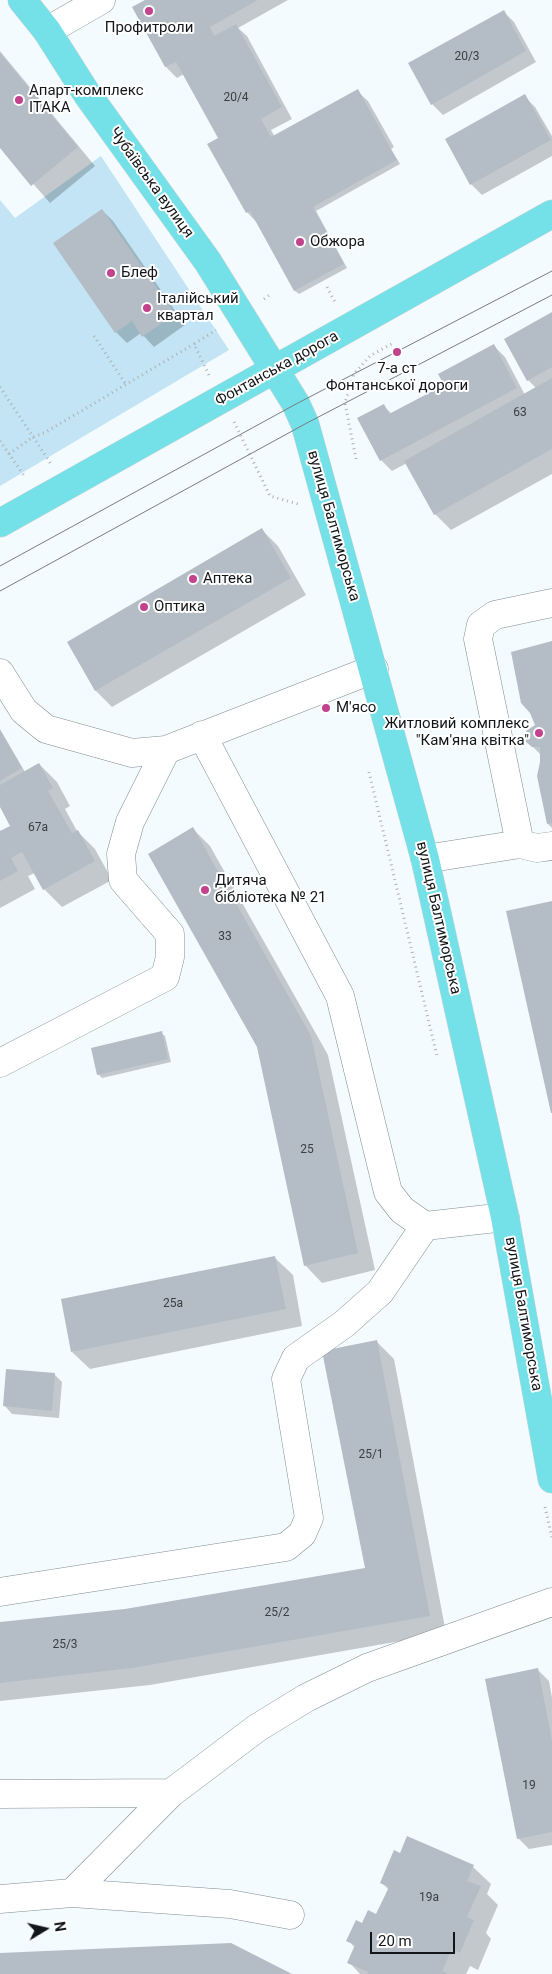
<!DOCTYPE html>
<meta charset="utf-8">
<style>
body{margin:0}
#map{position:relative;width:552px;height:1974px;overflow:hidden;background:#f4fbff;font-family:Roboto,sans-serif}
canvas{display:block}
.north{position:absolute;left:20px;top:1904px;width:50px;height:50px;-webkit-text-stroke:4px #fff;paint-order:stroke;rotate:81deg;font-size:14px;font-weight:700;line-height:20px;text-align:center;color:#121618}
.north::after{content:'';display:block;margin:auto;width:18px;height:22px;background:#121618;clip-path:polygon(50% 0,100% 100%,50% 72%,0 100%)}
.scale{position:absolute;left:370px;top:1932px;width:85px;height:22px;box-sizing:border-box;border:2px solid #121618;border-top:0;padding-left:6px;font-size:15px;line-height:18px;white-space:nowrap;color:#121618;-webkit-text-stroke:4px #fff;paint-order:stroke}
</style>
<div id="map">
<canvas width="552" height="1974"></canvas>
<div class="north">N</div>
<div class="scale">20 m</div>
</div>
<script>
const c = document.querySelector('canvas').getContext('2d');
c.lineJoin = 'round';
function fill(path, color) {
  c.fillStyle = color;
  c.fill(path, 'evenodd');
}
function shape(rows) {
  const path = new Path2D();
  for (const r of rows) {
    path.moveTo(r[0], r[1]);
    for (let i = 2; i < r.length; i += 2) path.lineTo(r[i], r[i + 1]);
  }
  return path;
}
function strokePath(path, color, width, dash) {
  c.strokeStyle = color;
  c.lineWidth = width;
  c.lineCap = dash ? 'butt' : 'round';
  c.setLineDash(dash || []);
  c.stroke(path);
}
function drawText(font, color, halo, rows, align = 'center') {
  c.font = font + ' Roboto,sans-serif';
  c.lineWidth = 4;
  c.setLineDash([]);
  c.textBaseline = 'middle';
  c.strokeStyle = halo;
  c.fillStyle = color;
  for (const [text, x, y, turn = 0] of rows) {
    c.save();
    c.translate(x, y);
    c.rotate((+turn || 0) * Math.PI / 180);
    c.textAlign = isNaN(turn) ? turn : align;
    if (halo) c.strokeText(text, 0, 0);
    c.fillText(text, 0, 0);
    c.restore();
  }
}
fill(shape([
 [101,156,229,350,0,486,0,200,15,218]
]), '#c2e4f4');
fill(shape([
 [147,0,288,0,238,28,247,36,292,119,271,130,275,137,357,91,368,101,394,147,391,149,400,164,316,211,347,268,299,294,295,291,258,224,247,212,220,138,184,74,177,78,166,67,133,8],
 [503,11,514,22,536,62,443,115,432,104],
 [0,51,95,166,50,203,0,146],
 [524,96,535,107,552,136,552,156,482,195,471,184],
 [102,210,113,221,185,325,154,347,141,333,127,343,116,332],
 [552,314,552,474,451,530,435,514,407,463,392,471,381,460,383,405,392,414,445,385,494,346,505,357,525,395,536,388,528,380],
 [262,530,278,546,306,595,112,707,96,691,68,642],
 [552,643,552,828,548,824,541,755,527,741,537,725],
 [0,729,25,772,39,764,57,782,70,806,65,809,77,831,95,849,112,880,62,907,44,889,35,873,28,876,35,889,0,908,0,830,2,832,12,826,0,804],
 [193,829,210,846,328,1055,375,1270,322,1283,305,1265,258,1046],
 [161,1033,165,1036,171,1062,102,1078,98,1074],
 [275,1258,293,1275,302,1326,90,1369,72,1352],
 [377,1342,394,1359,446,1633,150,1685,0,1701,0,1623,125,1610,366,1569],
 [54,1374,62,1382,59,1418,12,1414,5,1406],
 [538,1670,549,1681,552,1698,552,1845,529,1849,518,1838],
 [401,1854,473,1867,491,1884,487,1894,498,1905,486,1933,491,1939,478,1970,470,1966,466,1974,360,1974,349,1962,355,1948,348,1940,363,1924,377,1916,389,1890,381,1882]
]), '#0003');
fill(shape([
 [145,0,258,0,210,27,214,36,236,24,282,107,261,119,271,137,358,89,397,160,313,207,344,264,294,291,250,211,246,213,207,144,218,138,176,62,165,67,132,7],
 [504,10,526,51,431,105,408,63],
 [0,53,78,147,31,186,0,148],
 [525,94,551,140,470,185,445,139],
 [102,209,175,314,142,337,132,321,115,333,53,243],
 [552,312,552,367,527,381,504,339],
 [494,344,517,388,380,461,357,418,384,404,389,414,444,385,438,374],
 [552,378,552,449,434,515,404,461],
 [262,528,291,578,95,691,67,642],
 [552,641,552,823,547,824,537,776,540,762,540,747,532,747,526,742,526,731,535,725,530,713,521,703,511,652],
 [0,730,22,768,0,781],
 [39,763,53,788,48,791,72,833,78,830,95,861,43,890,22,852,11,858,18,871,0,881,0,831,10,826,0,807,0,785],
 [193,827,311,1036,358,1253,304,1266,257,1047,148,854],
 [552,901,552,1113,551,1113,506,911],
 [162,1031,168,1059,97,1075,91,1048],
 [275,1256,286,1309,71,1352,61,1299],
 [377,1340,430,1616,132,1668,0,1683,0,1622,125,1609,365,1568,322,1351],
 [6,1369,55,1373,52,1411,3,1406],
 [538,1668,552,1741,552,1832,517,1839,485,1679],
 [407,1836,474,1865,467,1881,481,1886,467,1917,474,1920,460,1953,452,1949,442,1971,448,1974,368,1974,368,1972,347,1963,355,1945,346,1941,356,1920,362,1923,368,1910,376,1914,389,1887,380,1883,394,1850,400,1853],
 [231,1943,292,1974,0,1974,0,1953]
]), '#b4bcc5');
const minor = shape([
 [47,31,101,0],
 [0,673,24,711,46,729,132,753,166,750,374,669],
 [202,735,340,996,388,1192,402,1210,425,1226,505,1217],
 [520,844,478,639,481,625,495,615,552,603],
 [425,859,520,844,537,848,552,846],
 [0,1063,165,977,170,957,170,934,123,880,121,854,130,822,166,750],
 [0,1592,286,1547,302,1534,309,1518,286,1379,296,1358,344,1324,380,1292,425,1226],
 [0,1794,171,1793],
 [72,1893,171,1793,257,1728,306,1698,367,1668,552,1602],
 [0,1899,72,1893,230,1904,290,1915]
]);
const major = shape([
 [22,0,47,31,87,94,208,262,296,404,305,424,425,859,505,1217,552,1479],
 [0,523,552,214]
]);
strokePath(minor, '#808c91', 29);
strokePath(major, '#d4d5d5', 29);
strokePath(shape([
 [327,287,336,304],
 [264,299,271,294],
 [94,336,125,383],
 [209,375,194,344,216,330],
 [0,387,51,464],
 [234,422,270,496,298,504],
 [0,441,25,477],
 [9,454,33,437,46,432,194,344],
 [356,459,345,403,354,374,370,356,393,343],
 [369,772,437,1056],
 [545,1507,552,1538]
]), '#abb1b4', 3, [1, 4]);
strokePath(minor, '#fff', 28);
strokePath(major, '#74e0e7', 28);
strokePath(shape([
 [0,566,296,404,552,271],
 [0,591,305,424,552,295]
]), '#777d80', 1);
for (const [x, y, r, color] of [
 [149,11,5,"#c2428e"],
 [19,100,5,"#c2428e"],
 [300,242,5,"#c2428e"],
 [111,273,5,"#c2428e"],
 [147,308,5,"#c2428e"],
 [397,352,5,"#c2428e"],
 [193,579,5,"#c2428e"],
 [144,607,5,"#c2428e"],
 [326,708,5,"#c2428e"],
 [539,733,5,"#c2428e"],
 [205,890,5,"#c2428e"]
]) {
  const dot = new Path2D();
  dot.arc(x, y, r, 0, 2 * Math.PI);
  c.fillStyle = color;
  c.fill(dot);
  strokePath(dot, '#fff', 2);
}
drawText('12px', '#3a4043', null, [
 ["20/3",467,57],
 ["20/4",236,98],
 ["63",520,413],
 ["67а",38,828],
 ["33",225,937],
 ["25",307,1150],
 ["25а",173,1304],
 ["25/1",371,1455],
 ["25/2",277,1613],
 ["25/3",65,1645],
 ["19",529,1786],
 ["19а",429,1898]
]);
drawText('15px', '#121618', '#fff', [
 ["Профитроли",149,28,"center"],
 ["Апарт-комплекс",29,91],
 ["ІТАКА",29,108],
 ["Обжора",310,242],
 ["Блеф",121,273],
 ["Італійський",157,299],
 ["квартал",157,316],
 ["7-а ст",397,369,"center"],
 ["Фонтанської дороги",397,386,"center"],
 ["Аптека",203,579],
 ["Оптика",154,607],
 ["М'ясо",336,708],
 ["Житловий комплекс",529,724,"right"],
 ["\"Кам'яна квітка\"",529,741,"right"],
 ["Дитяча",215,881],
 ["бібліотека № 21",215,898]
], 'left');
drawText('15px', '#121618', '#fff', [
 ["Чубаївська вулиця",151,183,54],
 ["Фонтанська дорога",277,369,-29],
 ["вулиця Балтиморська",333,526,74],
 ["вулиця Балтиморська",438,918,77],
 ["вулиця Балтиморська",523,1314,80]
]);
</script>
